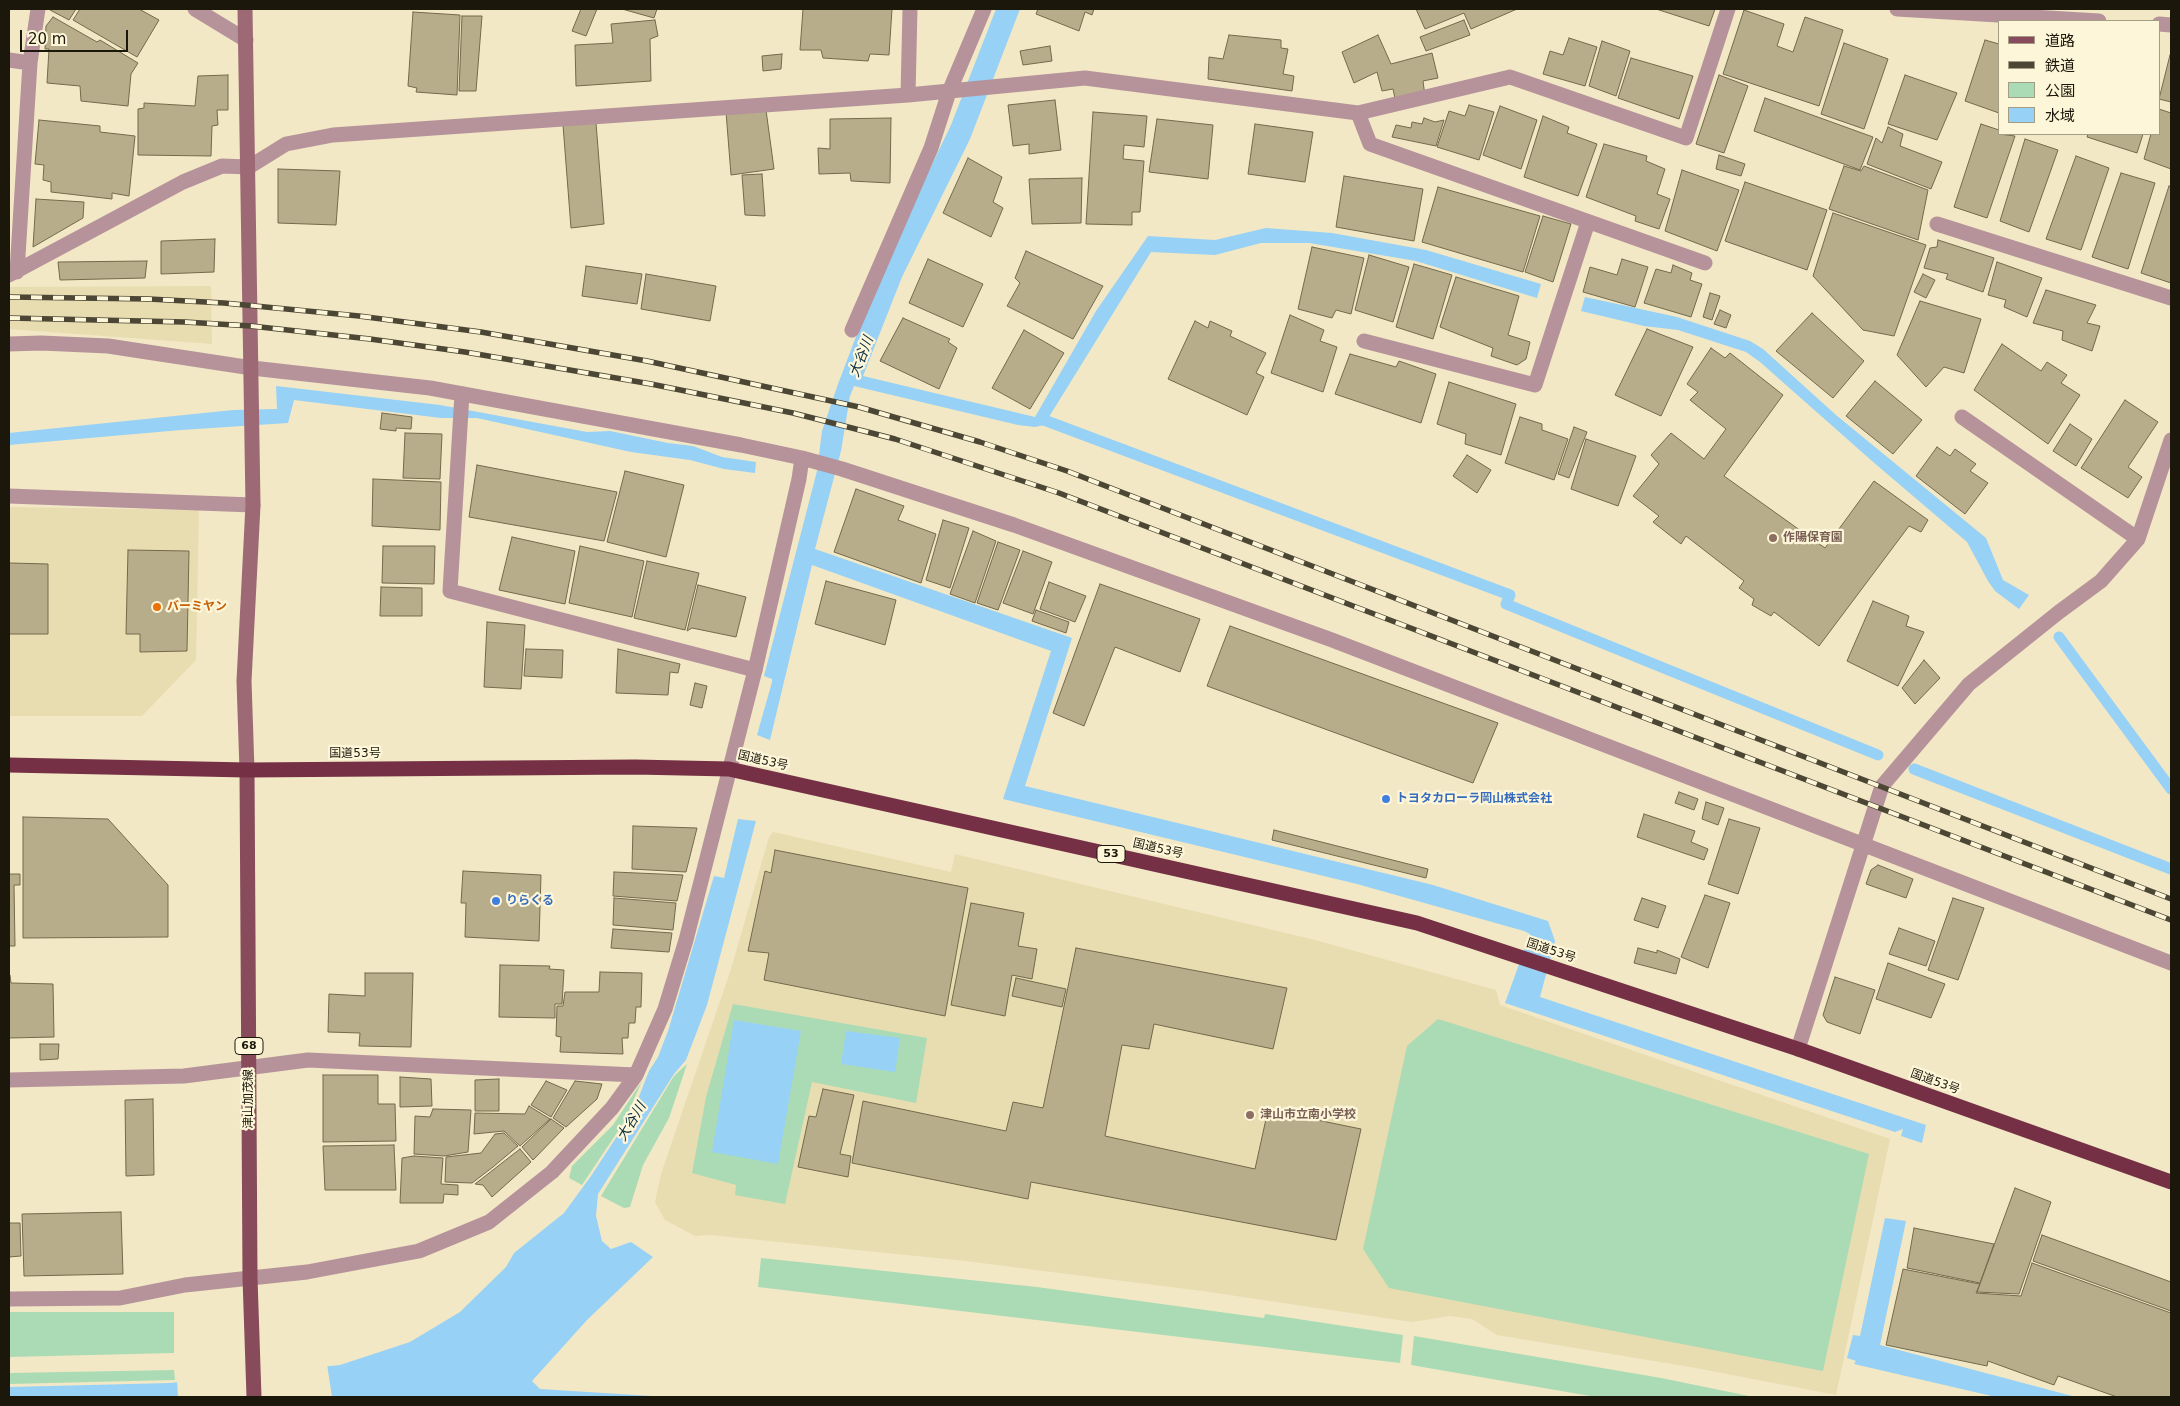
<!DOCTYPE html>
<meta charset="utf-8">
<style>
body{margin:0}
#map{position:relative;width:2180px;height:1406px;overflow:hidden;background:#f2e8c5;font-family:"DejaVu Sans","Noto Sans JP",sans-serif}
canvas{display:block}
.frame{position:absolute;inset:0;border:10px solid #1b170a;pointer-events:none}
.legend{position:absolute;left:1998px;top:20px;width:162px;height:115px;box-sizing:border-box;background:#fef6d9;border:1px solid #a39d86;margin:0;padding:6px 9px;list-style:none;font-size:15px;color:#1b170a}
.legend li{display:flex;align-items:center;gap:10px;height:25px}
.legend b{width:25px;border:1px solid #a39d86}
.scale{position:absolute;left:20px;top:30px;width:108px;height:22px;box-sizing:border-box;border:2px solid #1b170a;border-top:0;padding-left:6px;font-size:15px;line-height:18px;white-space:nowrap;color:#1b170a;-webkit-text-stroke:4px #fef6d9;paint-order:stroke}
</style>
<div id="map">
<canvas width="2180" height="1406"></canvas>
<div class="frame"></div>
<ul class="legend">
<li><b style="height:6px;background:#874b5b"></b>道路</li>
<li><b style="height:6px;background:#4c4735"></b>鉄道</li>
<li><b style="height:14px;background:#aadbb5"></b>公園</li>
<li><b style="height:14px;background:#97d1f6"></b>水域</li>
</ul>
<div class="scale">20 m</div>
</div>
<script>
const c = document.querySelector('canvas').getContext('2d');
c.lineJoin = 'round';
function fill(path, color) {
  c.fillStyle = color;
  c.fill(path, 'evenodd');
}
function shape(rows) {
  const path = new Path2D();
  for (const r of rows) {
    path.moveTo(r[0], r[1]);
    for (let i = 2; i < r.length; i += 2) path.lineTo(r[i], r[i + 1]);
  }
  return path;
}
function strokePath(path, color, width, dash) {
  c.strokeStyle = color;
  c.lineWidth = width;
  c.lineCap = dash ? 'butt' : 'round';
  c.setLineDash(dash || []);
  c.stroke(path);
}
function drawText(font, color, halo, rows, align = 'center') {
  c.font = font + ' "DejaVu Sans","Noto Sans JP",sans-serif';
  c.lineWidth = 4.5;
  c.setLineDash([]);
  c.textBaseline = 'middle';
  c.strokeStyle = halo;
  c.fillStyle = color;
  for (const [text, x, y, turn = 0] of rows) {
    c.save();
    c.translate(x, y);
    c.rotate((+turn || 0) * Math.PI / 180);
    c.textAlign = isNaN(turn) ? turn : align;
    if (halo) c.strokeText(text, 0, 0);
    c.fillText(text, 0, 0);
    c.restore();
  }
}
fill(shape([
 [211,286,212,344,9,329,9,287],
 [9,507,199,510,196,660,142,716,9,716],
 [773,832,951,872,955,854,1315,940,1496,990,1500,1005,1890,1139,1836,1395,1696,1368,1497,1335,1472,1319,1450,1316,1412,1322,1202,1291,965,1261,710,1235,695,1236,665,1220,655,1202,661,1174,731,969,769,837]
]), '#e8dcb1');
fill(shape([
 [733,1004,927,1038,916,1103,812,1082,785,1204,735,1195,736,1185,692,1173,706,1097],
 [1438,1019,1869,1154,1823,1371,1389,1288,1363,1249,1407,1046],
 [687,1064,669,1118,643,1165,630,1207,624,1208,601,1196,674,1076],
 [642,1081,624,1122,582,1185,569,1178,572,1166,613,1125],
 [761,1258,1037,1287,1264,1318,1265,1314,1403,1335,1400,1363,758,1287],
 [9,1312,174,1312,174,1353,9,1357],
 [1414,1336,1661,1378,1754,1397,1596,1397,1411,1365],
 [174,1370,175,1380,9,1384,9,1373]
]), '#aadbb5');
fill(shape([
 [996,9,1020,9,970,139,902,277,863,376,1035,417,1096,311,1148,236,1215,240,1266,228,1332,233,1426,250,1541,284,1537,298,1416,261,1309,243,1261,243,1215,255,1151,252,1044,425,1035,427,1018,425,854,386,850,396,841,451,815,549,1072,638,1025,786,1433,885,1548,921,1555,941,1540,997,1926,1125,1922,1143,1901,1136,1903,1129,1895,1132,1505,1003,1530,934,1524,931,1357,884,1003,799,1051,651,812,565,770,740,757,735,772,682,772,679,764,676,817,471,822,431,838,384,882,268,951,125],
 [1585,297,1677,317,1750,341,1763,349,1836,415,1986,538,2003,580,2029,595,2019,609,1995,591,1988,581,1967,542,1872,461,1760,362,1746,352,1678,330,1644,326,1581,311],
 [276,386,440,405,587,432,610,431,668,443,693,446,722,457,756,462,755,473,724,469,690,460,631,452,477,418,441,418,294,400,288,423,181,430,9,445,9,433,233,410,277,409],
 [738,819,756,821,707,1005,686,1060,674,1074,598,1194,596,1216,602,1241,611,1249,631,1242,653,1257,587,1320,532,1381,540,1389,668,1397,9,1397,9,1387,170,1383,340,1365,410,1342,460,1312,506,1267,514,1253,564,1213,591,1176,625,1124,638,1099,649,1071,658,1057,668,1031,714,876,724,878],
 [734,1020,801,1031,778,1164,712,1152],
 [846,1031,900,1038,895,1072,841,1064],
 [1885,1218,1906,1221,1880,1345,2076,1397,1996,1397,1854,1364,1856,1361,1847,1358,1853,1335,1860,1336]
]), '#97d1f6');
fill(shape([
 [327,1364,332,1397,178,1397,177,1380]
]), '#f2e8c5');
strokePath(shape([
 [1044,420,1510,595,1506,604,1878,755],
 [2059,637,2171,789],
 [1914,769,2171,869]
]), '#97d1f6', 11);
const building = shape([
 [50,9,76,9,69,20,50,10,50,9],
 [80,9,139,9,159,20,137,57,73,20,80,9],
 [581,9,597,9,586,36,572,31,581,9],
 [622,9,657,9,654,18,622,9],
 [803,9,892,9,889,55,870,54,868,61,823,58,821,50,800,50,803,9],
 [1038,9,1094,9,1092,15,1085,12,1079,31,1036,14,1038,9],
 [1416,9,1517,9,1471,29,1464,13,1425,29,1416,9],
 [1656,9,1715,9,1709,26,1656,9],
 [1744,10,1784,24,1777,46,1793,52,1805,17,1843,30,1819,106,1723,74,1744,10],
 [413,12,460,15,457,95,416,92,417,88,408,86,413,12],
 [462,16,482,16,476,91,459,91,462,16],
 [53,17,97,42,100,40,138,63,131,74,128,106,81,101,80,86,47,83,49,49,45,49,46,26,53,17],
 [655,20,658,36,650,39,651,81,576,86,575,45,613,43,611,24,655,20],
 [1464,20,1470,35,1426,51,1420,37,1464,20],
 [1229,35,1281,40,1281,48,1288,49,1283,74,1294,76,1292,91,1208,79,1209,57,1223,59,1229,35],
 [1378,35,1391,64,1432,53,1438,78,1423,81,1425,96,1396,103,1393,89,1382,91,1377,72,1354,83,1342,52,1378,35],
 [1569,38,1597,47,1585,86,1543,74,1550,51,1563,55,1569,38],
 [1985,40,1999,44,1999,113,1965,101,1985,40],
 [1602,41,1630,51,1616,96,1589,86,1602,41],
 [1844,43,1888,59,1864,129,1821,114,1844,43],
 [1050,46,1052,61,1023,65,1020,51,1050,46],
 [782,54,781,69,763,71,762,56,782,54],
 [2170,55,2171,55,2171,102,2159,99,2170,55],
 [1631,58,1693,76,1679,119,1618,98,1631,58],
 [228,75,228,110,217,110,218,125,212,126,211,156,138,155,138,109,144,108,144,103,195,106,198,76,228,75],
 [1719,75,1748,86,1724,153,1696,144,1719,75],
 [1905,75,1957,93,1937,140,1888,124,1905,75],
 [1765,98,1873,137,1860,170,1754,131,1765,98],
 [1055,100,1061,150,1029,154,1029,144,1013,146,1008,105,1055,100],
 [1469,105,1494,112,1479,160,1437,147,1449,111,1465,116,1469,105],
 [1500,106,1537,120,1521,169,1483,155,1500,106],
 [2159,109,2171,113,2171,169,2144,159,2151,134,2159,134,2159,109],
 [766,110,774,169,731,175,726,112,766,110],
 [1093,112,1147,116,1144,147,1124,145,1123,159,1144,161,1140,212,1132,212,1132,225,1086,224,1093,112],
 [1543,116,1569,127,1567,133,1597,144,1578,196,1524,177,1543,116],
 [891,118,890,183,851,181,850,173,819,174,818,148,830,149,830,119,891,118],
 [1424,118,1435,122,1444,120,1436,146,1392,137,1396,125,1411,128,1412,122,1422,124,1424,118],
 [1157,119,1213,125,1208,179,1149,172,1157,119],
 [39,120,100,126,100,132,135,136,129,196,112,193,112,199,51,192,51,182,43,180,44,165,35,164,39,120],
 [596,123,604,224,571,228,563,125,596,123],
 [1255,124,1313,132,1305,182,1248,174,1255,124],
 [1981,124,1999,130,1999,134,2015,136,1987,218,1954,207,1981,124],
 [1888,127,1903,134,1900,146,1942,162,1931,189,1867,164,1876,138,1882,143,1888,127],
 [2088,134,2143,134,2137,153,2087,137,2088,134],
 [2025,139,2058,150,2029,232,2000,221,2025,139],
 [1604,144,1647,156,1646,161,1665,169,1657,194,1670,199,1659,229,1635,221,1636,216,1586,197,1604,144],
 [1719,155,1745,164,1741,176,1716,169,1719,155],
 [2076,156,2109,168,2081,250,2046,239,2076,156],
 [968,158,1002,177,993,202,1003,208,991,237,943,213,968,158],
 [1844,166,1861,171,1864,166,1928,190,1918,240,1829,209,1844,166],
 [278,169,340,171,336,225,278,223,278,169],
 [1682,170,1739,190,1717,251,1665,231,1682,170],
 [2121,173,2155,183,2128,269,2092,257,2121,173],
 [762,174,765,216,745,215,742,175,762,174],
 [1344,176,1423,189,1414,241,1336,227,1344,176],
 [1082,178,1081,223,1032,224,1029,179,1082,178],
 [1745,182,1827,210,1807,270,1725,241,1745,182],
 [2169,186,2171,187,2171,283,2141,273,2169,186],
 [1438,187,1540,216,1523,272,1422,242,1438,187],
 [36,199,84,202,83,218,33,247,36,199],
 [1833,213,1926,245,1894,336,1863,330,1813,276,1833,213],
 [1543,216,1571,224,1553,282,1525,272,1543,216],
 [215,239,214,272,161,274,161,241,215,239],
 [1938,240,1994,258,1983,292,1946,279,1948,274,1924,268,1930,248,1937,247,1938,240],
 [1312,247,1364,258,1351,314,1336,310,1332,318,1298,309,1312,247],
 [1026,251,1103,286,1073,339,1007,306,1020,283,1015,278,1026,251],
 [1369,255,1409,267,1393,322,1355,310,1369,255],
 [928,259,983,284,963,327,909,303,928,259],
 [1622,259,1648,267,1635,307,1583,292,1590,267,1617,275,1622,259],
 [147,261,145,278,60,280,58,262,147,261],
 [1997,262,2042,278,2027,317,2004,307,2006,300,1988,295,1997,262],
 [1414,264,1452,275,1433,339,1396,327,1414,264],
 [1673,265,1692,273,1690,280,1702,284,1691,317,1644,303,1656,269,1671,273,1673,265],
 [586,266,642,274,637,304,582,296,586,266],
 [646,274,716,286,710,321,641,309,646,274],
 [1923,274,1935,280,1926,298,1914,292,1923,274],
 [1456,277,1519,296,1508,335,1530,342,1526,359,1517,365,1491,356,1493,348,1440,327,1456,277],
 [2046,290,2096,305,2087,323,2100,326,2092,351,2062,340,2063,331,2033,323,2046,290],
 [1710,293,1720,296,1712,320,1703,317,1710,293],
 [1920,301,1981,319,1964,373,1944,367,1926,387,1897,355,1920,301],
 [1720,310,1731,315,1726,328,1714,324,1720,310],
 [1812,313,1864,361,1833,398,1776,351,1812,313],
 [1290,315,1324,330,1320,341,1337,347,1323,392,1271,373,1290,315],
 [903,318,950,339,948,342,957,348,939,389,880,361,903,318],
 [1195,321,1208,328,1210,321,1232,331,1230,336,1266,353,1256,373,1264,377,1247,415,1168,379,1195,321],
 [1647,329,1693,347,1661,416,1615,395,1647,329],
 [1024,330,1064,353,1030,409,992,388,1024,330],
 [2002,344,2041,371,2047,362,2067,375,2061,383,2080,395,2048,444,1974,390,2002,344],
 [1711,348,1725,358,1730,353,1783,395,1724,476,1825,548,1874,481,1928,520,1921,532,1909,526,1819,646,1774,612,1771,616,1752,605,1754,599,1739,588,1744,581,1686,536,1681,544,1653,522,1659,516,1633,496,1659,464,1651,455,1671,433,1704,459,1726,429,1690,400,1698,392,1687,384,1711,348],
 [1350,354,1396,367,1399,361,1436,374,1421,423,1335,394,1350,354],
 [1875,381,1922,420,1893,454,1846,416,1875,381],
 [1449,382,1516,404,1501,455,1465,444,1466,434,1437,424,1449,382],
 [2125,400,2158,422,2128,467,2142,477,2128,498,2081,468,2125,400],
 [382,413,412,417,411,429,396,428,396,431,380,429,382,413],
 [1520,417,1542,424,1542,430,1568,439,1554,480,1505,463,1520,417],
 [2070,424,2092,439,2076,466,2053,451,2070,424],
 [1574,427,1587,432,1569,478,1558,474,1574,427],
 [405,433,442,434,440,479,403,478,405,433],
 [1586,439,1636,456,1618,506,1571,489,1586,439],
 [1937,447,1950,456,1955,449,1976,464,1970,471,1988,483,1965,514,1916,476,1937,447],
 [1467,455,1491,470,1477,493,1453,476,1467,455],
 [477,465,617,492,604,541,469,517,477,465],
 [625,471,684,485,666,557,607,542,625,471],
 [373,479,441,482,440,530,372,526,373,479],
 [856,489,904,506,898,520,936,534,921,583,834,552,856,489],
 [943,520,969,528,950,588,926,580,943,520],
 [973,531,996,541,975,603,950,594,973,531],
 [512,537,575,551,565,604,499,590,512,537],
 [998,542,1020,550,998,610,977,603,998,542],
 [383,546,435,546,434,584,382,583,383,546],
 [580,546,644,561,632,617,569,603,580,546],
 [128,550,189,551,187,651,140,652,140,634,126,634,128,550],
 [1023,551,1052,562,1033,614,1003,603,1023,551],
 [647,561,699,573,685,630,634,618,647,561],
 [9,563,48,564,48,634,9,634,9,563],
 [826,581,896,600,885,645,815,624,826,581],
 [1049,582,1086,596,1075,622,1040,609,1049,582],
 [1100,584,1200,619,1180,672,1115,647,1084,726,1053,713,1100,584],
 [698,585,746,597,736,637,692,628,687,631,698,585],
 [381,587,422,588,422,616,380,616,381,587],
 [1873,601,1909,616,1906,626,1924,632,1898,686,1847,661,1873,601],
 [1036,610,1069,622,1066,633,1032,621,1036,610],
 [487,622,525,625,521,689,484,687,487,622],
 [1230,626,1498,723,1473,783,1207,686,1230,626],
 [526,649,563,650,562,678,524,676,526,649],
 [618,649,680,664,678,673,670,672,668,695,616,693,618,649],
 [1924,660,1940,678,1915,704,1902,688,1924,660],
 [695,683,707,686,702,708,690,705,695,683],
 [1679,792,1698,799,1694,810,1675,803,1679,792],
 [1706,802,1724,808,1718,825,1702,819,1706,802],
 [1644,814,1695,831,1691,842,1708,849,1704,860,1637,837,1644,814],
 [23,817,108,819,168,885,168,937,23,938,23,817],
 [1729,819,1760,828,1738,894,1708,884,1729,819],
 [633,826,697,828,686,872,632,869,633,826],
 [1274,830,1428,869,1426,878,1272,840,1274,830],
 [775,850,968,888,945,1016,764,980,769,953,748,951,765,871,771,873,775,850],
 [1878,865,1913,879,1906,898,1866,884,1871,870,1878,865],
 [463,871,541,875,539,941,465,937,466,903,461,903,463,871],
 [614,872,683,875,677,901,613,896,614,872],
 [9,874,20,874,20,885,14,885,15,946,9,946,9,874],
 [1705,895,1730,903,1708,968,1681,957,1705,895],
 [614,898,676,903,673,930,613,925,614,898],
 [1642,898,1666,906,1658,928,1634,920,1642,898],
 [1953,898,1984,908,1958,980,1928,970,1953,898],
 [971,903,1024,913,1018,946,1037,949,1032,979,1012,975,1005,1016,951,1005,971,903],
 [1899,928,1935,941,1926,966,1889,954,1899,928],
 [613,929,672,933,669,952,611,948,613,929],
 [1076,948,1287,988,1273,1049,1154,1024,1149,1049,1122,1045,1105,1136,1255,1169,1268,1110,1361,1129,1336,1240,1031,1182,1028,1199,852,1163,863,1101,1006,1131,1013,1102,1043,1108,1076,948],
 [1638,948,1657,953,1657,950,1680,959,1676,974,1634,963,1638,948],
 [1888,963,1945,984,1931,1018,1876,999,1888,963],
 [500,965,550,966,549,969,564,970,562,1004,555,1004,555,1018,499,1017,500,965],
 [600,972,642,973,641,1007,636,1007,635,1023,629,1023,628,1038,622,1038,623,1054,560,1052,561,1037,556,1036,557,1006,563,1006,565,992,599,992,600,972],
 [365,973,413,973,411,1047,359,1046,360,1033,328,1032,329,994,365,996,365,973],
 [9,975,10,975,11,983,53,984,54,1037,9,1038,9,975],
 [1835,977,1875,990,1860,1034,1827,1022,1823,1015,1835,977],
 [1016,978,1066,989,1062,1007,1012,996,1016,978],
 [40,1044,59,1044,58,1059,40,1060,40,1044],
 [323,1075,378,1075,378,1104,395,1104,396,1141,323,1142,323,1075],
 [400,1077,431,1079,432,1106,400,1107,400,1077],
 [499,1079,499,1111,475,1111,475,1080,499,1079],
 [546,1081,567,1090,551,1117,531,1105,546,1081],
 [575,1081,602,1084,597,1099,566,1127,553,1118,575,1081],
 [823,1089,854,1095,840,1154,851,1156,848,1177,798,1167,809,1116,816,1117,823,1089],
 [153,1099,154,1175,126,1176,125,1100,153,1099],
 [529,1106,550,1119,520,1146,504,1131,474,1134,475,1113,525,1114,529,1106],
 [433,1109,471,1110,468,1152,444,1156,414,1154,415,1116,430,1117,433,1109],
 [551,1119,564,1128,533,1160,522,1147,551,1119],
 [504,1133,518,1146,493,1167,472,1183,445,1182,446,1157,481,1153,495,1134,504,1133],
 [394,1145,396,1190,325,1190,323,1146,394,1145],
 [520,1149,531,1162,492,1197,483,1185,475,1184,520,1149],
 [414,1156,443,1158,441,1184,458,1185,458,1195,444,1194,443,1203,400,1203,402,1158,414,1156],
 [2015,1188,2051,1202,2019,1294,1977,1292,2015,1188],
 [121,1212,123,1274,24,1276,22,1214,121,1212],
 [9,1223,20,1223,21,1256,9,1257,9,1223],
 [1914,1228,1994,1244,1980,1283,1907,1268,1914,1228],
 [2042,1235,2171,1282,2171,1311,2033,1261,2042,1235],
 [2032,1263,2171,1313,2171,1397,2117,1397,2058,1376,2054,1385,1988,1361,1987,1366,1886,1345,1903,1269,1980,1284,1976,1293,2021,1296,2032,1263]
]);
fill(building, '#b7ad8b');
strokePath(building, '#736a4b', 1);
strokePath(shape([
 [462,394,450,591,755,670]
]), '#b6939a', 15);
strokePath(shape([
 [195,9,246,40],
 [1897,9,2099,21],
 [2159,24,2171,25],
 [9,60,30,63,38,9],
 [908,95,910,9],
 [1358,113,1510,77,1686,138,1728,9],
 [1937,224,2171,298],
 [17,272,30,63],
 [9,275,183,182,222,166,249,167,286,144,333,135,908,95,1085,78,1358,113,1370,144,1705,263],
 [852,330,931,148,949,92,984,9],
 [1364,341,1535,385,1588,222],
 [9,344,41,343,108,346,252,368,430,388,741,445,802,458,799,479,755,670,686,940,665,1009,636,1075,612,1108,552,1172,489,1222,419,1251,307,1272,185,1285,120,1298,9,1299],
 [1962,417,2138,539],
 [802,458,842,469,1014,525,1332,640,2171,963],
 [9,496,253,505],
 [1798,1049,1882,786,1969,684,2059,612,2101,581,2138,539,2171,440],
 [9,1080,184,1076,308,1060,636,1075]
]), '#b6939a', 15);
strokePath(shape([
 [245,9,253,505,244,681,247,770]
]), '#9c6975', 15);
strokePath(shape([
 [247,770,250,1278,254,1397]
]), '#874b5b', 15);
strokePath(shape([
 [9,765,247,770,635,767,729,769,1417,923,1798,1049,2171,1182]
]), '#753045', 15);
const rail = shape([
 [9,297,149,299,224,303,359,316,481,332,647,361,859,407,980,442,1067,471,2171,899],
 [9,318,185,322,251,326,370,339,465,352,651,384,793,413,895,439,1059,493,2171,920]
]);
strokePath(rail, '#4c4735', 5.5);
strokePath(rail, '#fef6d9', 4, [11]);
for (const [x, y, r, color] of [
 [1773,538,5,"#8d6e63"],
 [157,607,5,"#e8710a"],
 [1386,799,5,"#3f7fe0"],
 [496,901,5,"#3f7fe0"],
 [1250,1115,5,"#8d6e63"]
]) {
  const dot = new Path2D();
  dot.arc(x, y, r, 0, 2 * Math.PI);
  c.fillStyle = color;
  c.fill(dot);
  strokePath(dot, '#fef6d9', 2);
}
for (const [x, y, w] of [
 [1111,854,28],
 [249,1046,28]
]) {
  const box = new Path2D();
  box.roundRect(x - w / 2, y - 8.5, w, 17, 4);
  c.fillStyle = '#fef6d9';
  c.fill(box);
  strokePath(box, '#1b170a', 1);
}
drawText('bold 11px', '#1b170a', null, [
 ["53",1111,854],
 ["68",249,1046]
]);
drawText('bold 12px', '#785e54', '#fef6d9', [
 ["作陽保育園",1783,538],
 ["津山市立南小学校",1260,1115]
], 'left');
drawText('bold 12px', '#c56008', '#fef6d9', [
 ["バーミヤン",167,607]
], 'left');
drawText('12px', '#1b170a', '#fef6d9', [
 ["国道53号",355,754],
 ["国道53号",763,761,13],
 ["国道53号",1158,849,13],
 ["国道53号",1551,951,18],
 ["国道53号",1935,1082,20],
 ["津山加茂線",249,1099,-90]
]);
drawText('bold 12px', '#366cbe', '#fef6d9', [
 ["トヨタカローラ岡山株式会社",1396,799],
 ["りらくる",506,901]
], 'left');
drawText('italic 14px', '#0d2f41', '#fef6d9', [
 ["大谷川",862,357,-69],
 ["大谷川",632,1122,-59]
]);
</script>
